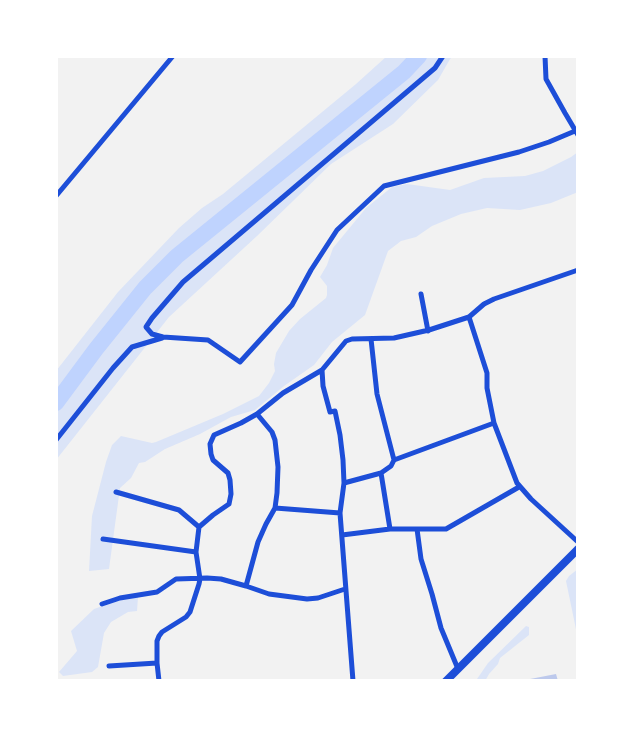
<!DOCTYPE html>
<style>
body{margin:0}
#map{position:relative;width:634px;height:737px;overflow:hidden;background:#f2f2f2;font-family:Lato,sans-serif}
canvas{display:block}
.frame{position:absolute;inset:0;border:58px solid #fff;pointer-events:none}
</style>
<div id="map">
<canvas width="634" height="737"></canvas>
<div class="frame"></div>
</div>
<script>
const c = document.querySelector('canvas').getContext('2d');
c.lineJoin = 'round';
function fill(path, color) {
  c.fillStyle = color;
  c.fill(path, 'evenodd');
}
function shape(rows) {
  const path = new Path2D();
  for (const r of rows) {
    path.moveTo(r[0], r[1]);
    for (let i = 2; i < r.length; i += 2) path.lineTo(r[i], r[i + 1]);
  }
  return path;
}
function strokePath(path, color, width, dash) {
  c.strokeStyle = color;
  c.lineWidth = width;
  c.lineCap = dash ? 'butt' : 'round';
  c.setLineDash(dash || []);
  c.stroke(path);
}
fill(shape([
 [387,56,453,56,450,59,438,80,393,124,331,164,257,236,169,317,56,460,56,371,118,292,179,228,202,208,223,194,356,84],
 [578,152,578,192,551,203,520,210,487,208,461,214,432,226,416,237,401,241,388,251,365,315,332,342,314,365,284,386,255,410,231,417,200,434,165,449,145,462,139,463,131,478,120,488,109,569,89,571,92,516,106,462,112,445,121,436,152,443,156,442,223,414,259,396,269,383,275,371,274,364,276,353,289,331,300,319,326,298,327,295,327,286,320,277,327,265,333,248,366,208,392,187,407,184,450,190,484,178,525,176,543,171,571,157],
 [578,569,578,634,577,634,566,581,569,576],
 [138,597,137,611,128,612,111,622,104,633,98,667,92,672,63,676,59,672,77,651,71,631,94,609,114,602],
 [526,626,529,627,529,635,500,658,498,664,489,674,485,681,480,681,477,679,488,663]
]), '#dbe4f7');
strokePath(shape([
 [56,403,96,349,145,288,177,256,404,72,419,56]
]), '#bfd3fe', 16);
fill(shape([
 [556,674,558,681,526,681,525,680]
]), '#bdc9ec');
strokePath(shape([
 [443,56,435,68,183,282,152,318,146,327,152,334,163,337,208,340,240,362,292,305,311,270,337,230,384,186,519,152,549,142,575,131],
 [545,56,546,79,565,113,578,135],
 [56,196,173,56],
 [421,294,428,331],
 [469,317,487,373,487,388,494,423,517,483,531,499,578,542],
 [371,339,377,394,394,460,494,423],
 [322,370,323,386,330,412,335,411,340,435,343,460,344,483,340,513,353,681],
 [56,440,113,368,132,347,162,338],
 [381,473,390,529],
 [344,483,381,473,391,466,394,460],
 [116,492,179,510,199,527],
 [275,508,340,513],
 [417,529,421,559,432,594,441,628,458,669],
 [342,535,390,529,446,529,519,487],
 [103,539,196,552],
 [246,586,258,542,266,524,275,508,277,493,278,467,275,440,272,432,257,414],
 [102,604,120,598,157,592,176,579,207,578,221,579,246,586,269,594,307,599,318,598,345,589],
 [109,666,157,663],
 [159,681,157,663,157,641,159,636,162,632,186,617,190,612,199,584,200,579,196,552,199,527,213,515,229,504,231,494,230,480,228,473,213,460,211,454,210,444,214,435,241,423,257,414,283,393,322,370,346,341,352,339,394,338,429,330,469,317,484,304,494,299,578,270]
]), '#1d4ed8', 5);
strokePath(shape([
 [446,681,578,549]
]), '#1d4ed8', 8);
</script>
